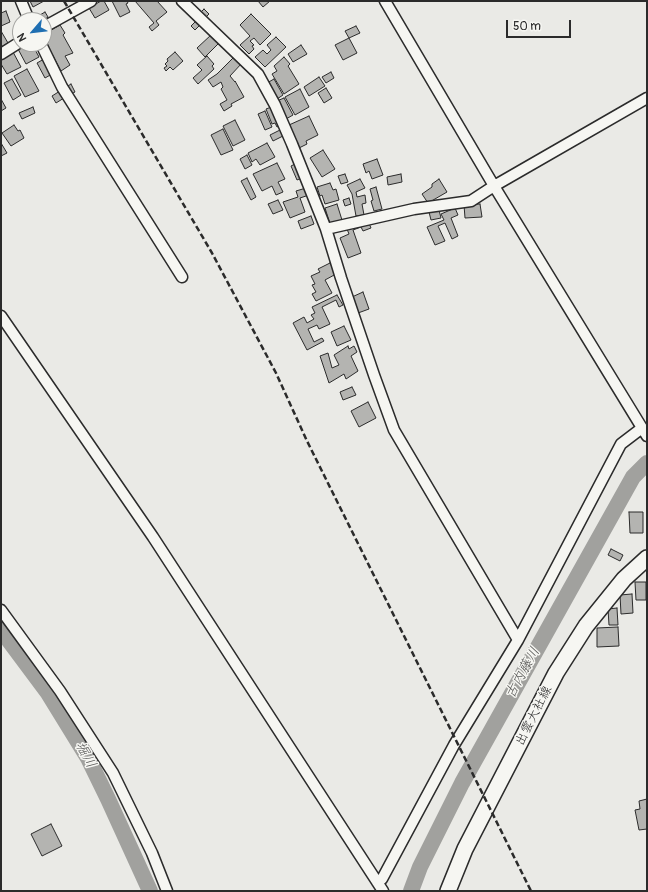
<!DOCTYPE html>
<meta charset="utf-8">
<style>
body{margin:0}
#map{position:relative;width:648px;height:892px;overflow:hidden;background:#eaeae6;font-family:Pangolin,sans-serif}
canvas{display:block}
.frame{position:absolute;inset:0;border:2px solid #2b2b2b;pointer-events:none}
.north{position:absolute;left:12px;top:12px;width:40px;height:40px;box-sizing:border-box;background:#f6f6f2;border:1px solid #a5a5a2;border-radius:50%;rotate:242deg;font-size:11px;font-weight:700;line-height:16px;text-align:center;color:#2b2b2b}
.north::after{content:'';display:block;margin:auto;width:14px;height:18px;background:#1f6fb2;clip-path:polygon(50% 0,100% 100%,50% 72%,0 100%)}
.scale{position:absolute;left:506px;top:20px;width:65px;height:18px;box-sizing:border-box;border:2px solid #2b2b2b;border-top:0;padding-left:5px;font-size:12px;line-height:14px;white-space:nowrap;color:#2b2b2b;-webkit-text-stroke:3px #f6f6f2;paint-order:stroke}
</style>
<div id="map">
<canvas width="648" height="892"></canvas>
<div class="frame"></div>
<div class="north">N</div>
<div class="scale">50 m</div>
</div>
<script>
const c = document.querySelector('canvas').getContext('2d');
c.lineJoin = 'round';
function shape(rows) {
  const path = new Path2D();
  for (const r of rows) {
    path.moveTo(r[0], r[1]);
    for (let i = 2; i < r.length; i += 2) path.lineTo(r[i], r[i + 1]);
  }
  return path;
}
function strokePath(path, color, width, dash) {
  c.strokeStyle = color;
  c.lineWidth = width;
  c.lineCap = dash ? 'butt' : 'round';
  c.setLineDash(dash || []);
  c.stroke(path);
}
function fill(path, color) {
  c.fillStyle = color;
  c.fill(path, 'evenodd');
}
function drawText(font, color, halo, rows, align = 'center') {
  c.font = font + ' Pangolin,"Klee One",sans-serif';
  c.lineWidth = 3;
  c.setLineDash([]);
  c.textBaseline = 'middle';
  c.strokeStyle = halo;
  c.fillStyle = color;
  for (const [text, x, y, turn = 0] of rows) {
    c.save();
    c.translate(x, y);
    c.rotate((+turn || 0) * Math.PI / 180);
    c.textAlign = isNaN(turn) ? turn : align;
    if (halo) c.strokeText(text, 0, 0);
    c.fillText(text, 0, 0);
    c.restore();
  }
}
strokePath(shape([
 [1,630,48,693,88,758,108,799,150,891],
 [411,891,420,867,462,783,633,477,647,463]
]), '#a1a19e', 16);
const building = shape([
 [30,1,44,1,33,7,30,1],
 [101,1,104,1,109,10,95,18,89,8,101,1],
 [112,1,127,1,128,3,126,4,130,12,120,17,112,1],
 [135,1,157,1,167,12,156,21,159,25,152,31,149,27,154,23,135,1],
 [258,1,270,1,263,7,258,1],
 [204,9,209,14,206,17,201,12,204,9],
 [6,11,10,22,1,26,1,13,6,11],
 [45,12,48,17,44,20,36,20,35,18,45,12],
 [251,14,271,34,260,45,254,38,250,41,254,45,252,46,254,49,249,54,240,45,250,36,240,25,251,14],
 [196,21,200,25,195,30,191,26,196,21],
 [60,25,65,33,63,35,73,53,65,56,70,65,61,71,52,54,48,55,43,46,49,42,48,41,44,44,44,34,60,25],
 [356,26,360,33,349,38,357,53,343,60,335,45,349,38,345,31,356,26],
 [1,31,8,43,1,47,1,31],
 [211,35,219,43,205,57,197,48,211,35],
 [276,37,286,47,265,67,255,57,263,50,267,54,271,50,267,45,276,37],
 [28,44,32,44,39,57,26,64,18,49,28,44],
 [301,45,307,54,293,62,288,54,301,45],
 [13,52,21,67,7,74,1,64,1,58,13,52],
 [175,52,183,61,173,70,170,67,166,71,164,68,167,66,165,64,168,61,167,59,175,52],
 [207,56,214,64,212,66,214,69,198,84,193,78,202,70,197,65,207,56],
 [235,56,242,63,230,76,235,82,235,81,244,97,231,104,232,106,224,111,220,104,227,100,221,89,223,87,221,82,213,87,208,80,217,74,235,56],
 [284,57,290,64,288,66,299,84,284,94,272,74,277,71,274,66,284,57],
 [44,59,52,74,45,78,37,63,44,59],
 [27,69,39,91,25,97,14,76,27,69],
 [331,72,334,78,326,83,322,77,331,72],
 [319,77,325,86,309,96,304,87,319,77],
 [12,79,21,95,13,100,4,83,12,79],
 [274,79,283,95,277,99,267,83,274,79],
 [71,84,75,92,69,95,65,88,71,84],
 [326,88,332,98,324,103,318,93,326,88],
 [300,89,309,107,295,115,285,97,300,89],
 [60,91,64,98,56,103,52,96,60,91],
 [284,98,293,115,286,119,277,101,284,98],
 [1,99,6,108,1,111,1,99],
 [274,106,282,125,277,127,275,123,272,124,266,109,274,106],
 [33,107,35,113,22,119,19,113,33,107],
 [265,111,272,127,265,130,258,114,265,111],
 [309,116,318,135,306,141,307,144,299,148,289,125,309,116],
 [235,120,245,140,233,146,223,126,235,120],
 [14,125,18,131,20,130,24,138,11,146,2,133,14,125],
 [223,129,233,150,221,155,211,135,223,129],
 [282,129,285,135,273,141,270,135,282,129],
 [1,143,7,153,1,156,1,143],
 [267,143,275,157,260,165,256,159,252,162,248,153,267,143],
 [323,150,335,169,322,177,310,158,323,150],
 [247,155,252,165,245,169,240,159,247,155],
 [377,159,383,175,372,179,369,171,366,173,363,164,377,159],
 [277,163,285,179,278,182,283,192,276,195,272,186,262,191,253,174,277,163],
 [297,163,304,177,297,180,291,166,297,163],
 [345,174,348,182,341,184,338,176,345,174],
 [401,174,402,182,388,185,387,177,401,174],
 [247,178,256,197,251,200,241,181,247,178],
 [360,179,365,188,356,192,357,197,365,195,366,203,362,204,364,215,356,216,352,194,347,185,360,179],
 [439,179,447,192,428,203,422,194,432,187,432,184,439,179],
 [330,183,333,190,336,189,339,200,325,204,322,195,320,196,317,187,330,183],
 [376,187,382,209,374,211,371,201,373,200,370,189,376,187],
 [306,188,309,195,300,198,305,212,290,218,283,202,298,197,296,191,306,188],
 [349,198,351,204,345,206,343,200,349,198],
 [278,200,283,210,273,214,268,204,278,200],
 [337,204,342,220,330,224,325,208,337,204],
 [480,204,482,217,465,218,464,205,480,204],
 [455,208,458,215,451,218,458,236,452,239,445,223,438,226,445,241,435,245,427,227,444,220,441,214,455,208],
 [439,210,441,218,431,220,429,212,439,210],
 [311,216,314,224,301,229,298,221,311,216],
 [368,221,371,228,363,231,361,227,353,230,361,253,348,258,340,238,349,234,347,229,368,221],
 [330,263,336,274,325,280,332,293,316,301,312,294,316,292,312,285,315,284,311,276,320,272,318,269,330,263],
 [363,292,369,309,358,313,352,297,363,292],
 [337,295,343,305,339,307,336,300,322,307,330,324,319,329,317,325,308,329,314,342,322,338,324,341,307,350,293,323,304,317,307,323,314,319,311,315,315,313,312,307,337,295],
 [344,326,351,340,337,346,331,332,344,326],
 [348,346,349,349,354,346,357,352,351,356,358,371,346,379,344,374,329,383,320,356,328,353,332,368,339,365,334,355,348,346],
 [352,387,356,395,343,400,340,392,352,387],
 [368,402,376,418,359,427,351,411,368,402],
 [629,512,643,512,643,533,630,533,629,512],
 [611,549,623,555,620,561,608,555,611,549],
 [635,582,646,582,646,600,636,600,635,582],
 [632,594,633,613,621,614,620,595,632,594],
 [617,608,618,625,609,625,608,609,617,608],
 [618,627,619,646,597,647,597,628,618,627],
 [647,799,647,829,639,830,635,810,640,809,639,801,647,799],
 [51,824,62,846,42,856,31,834,51,824]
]);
fill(building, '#b4b4b1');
strokePath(building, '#2b2b2b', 1);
const street = shape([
 [21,1,29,20],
 [182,1,258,74,275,105,292,144,326,229,341,278,374,375,394,430,518,640],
 [385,1,494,186,647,436],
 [44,27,91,1],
 [41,44,62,87,182,277],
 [1,54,20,42],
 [326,229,414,209,471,201,494,186,647,98],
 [1,316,153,537,383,891],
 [1,610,60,691,113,773,152,853,167,891],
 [377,882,382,879,454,745,518,640,621,444,642,428]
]);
const primary = shape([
 [448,891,465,849,556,673,586,626,624,579,647,558]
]);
strokePath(street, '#2b2b2b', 13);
strokePath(primary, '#2b2b2b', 18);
strokePath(street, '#f6f6f2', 10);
strokePath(primary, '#f6f6f2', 15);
strokePath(shape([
 [64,1,212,253,276,373,307,441,531,891]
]), '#2b2b2b', 2.5, [6, 3]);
drawText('13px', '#2b2b2b', '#f6f6f2', [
 ["出雲大社線",534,716,-63]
]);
drawText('italic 14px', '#545453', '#f6f6f2', [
 ["古内藤川",523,673,-61],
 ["堀川",85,755,61]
]);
</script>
